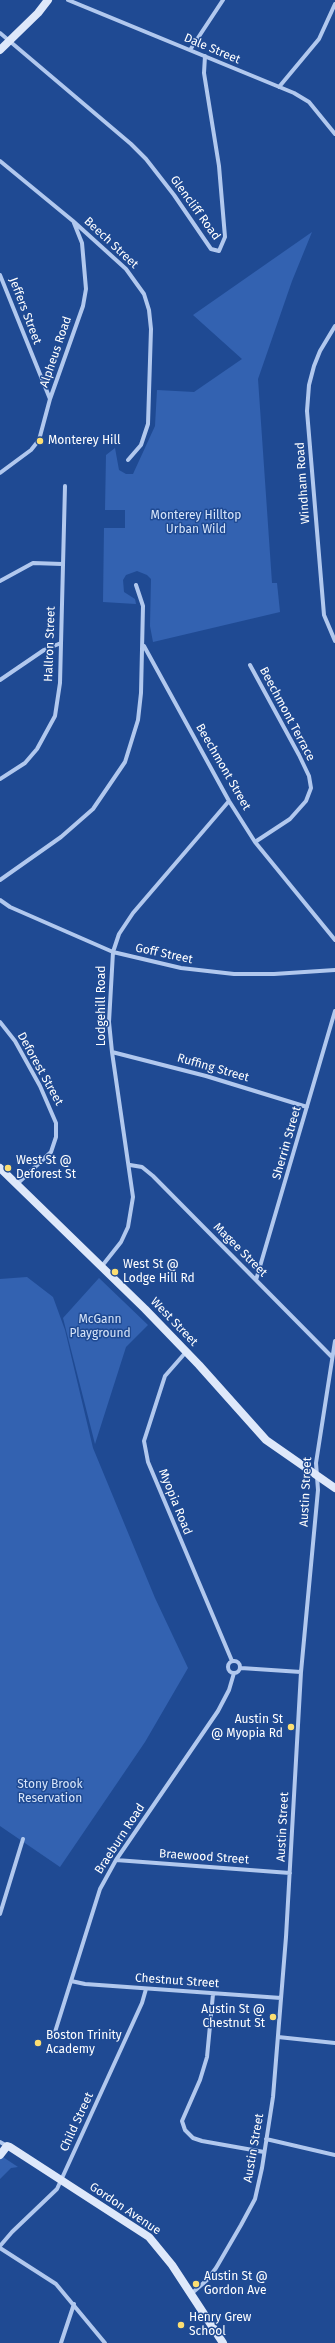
<!DOCTYPE html>
<style>
body{margin:0}
canvas{display:block;background:#1f4a93}
</style>
<canvas width="335" height="2343"></canvas>
<script>
const c = document.querySelector('canvas').getContext('2d');
c.lineJoin = 'round';
function fill(path, color) {
  c.fillStyle = color;
  c.fill(path, 'evenodd');
}
function shape(rows) {
  const path = new Path2D();
  for (const r of rows) {
    if (r.length === 3) {
      path.moveTo(r[0] + r[2], r[1]);
      path.arc(r[0], r[1], r[2], 0, 2 * Math.PI);
      continue;
    }
    path.moveTo(r[0], r[1]);
    for (let i = 2; i < r.length; i += 2) path.lineTo(r[i], r[i + 1]);
  }
  return path;
}
function strokePath(path, color, width, dash) {
  c.strokeStyle = color;
  c.lineWidth = width;
  c.lineCap = dash ? 'butt' : 'round';
  c.setLineDash(dash || []);
  c.stroke(path);
}
function drawText(font, color, halo, rows, align = 'center') {
  c.font = font + ' "Fira Sans",sans-serif';
  c.lineWidth = 3;
  c.setLineDash([]);
  c.textBaseline = 'middle';
  c.strokeStyle = halo;
  c.fillStyle = color;
  for (const [text, x, y, turn = 0] of rows) {
    c.save();
    c.translate(x, y);
    c.rotate((+turn || 0) * Math.PI / 180);
    c.textAlign = isNaN(turn) ? turn : align;
    if (halo) c.strokeText(text, 0, 0);
    c.fillText(text, 0, 0);
    c.restore();
  }
}
fill(shape([
 [312,232,292,281,258,379,272,583,277,583,280,612,153,642,150,626,151,579,147,575,137,571,126,575,123,580,124,592,135,599,136,604,103,602,104,528,125,528,125,510,105,510,106,455,115,448,119,470,126,474,133,474,155,426,157,390,194,392,242,359,193,315],
 [27,1277,53,1297,65,1330,93,1448,155,1598,188,1668,145,1742,60,1867,0,1826,0,1279],
 [99,1278,148,1325,126,1347,95,1444,63,1318],
 [0,2155,18,2167,11,2168,0,2179]
]), '#3362b1');
strokePath(shape([
 [68,0,294,93,309,102,335,134],
 [0,33,131,144,146,159,174,195,211,249,219,251,225,237,219,166,204,73,205,56],
 [190,50,223,0],
 [279,87,319,39,335,4],
 [0,161,73,221,126,269,144,294,149,310,151,329,148,424,141,445,128,460],
 [0,275,50,399],
 [335,326,320,351,314,366,309,385,307,411,324,615,335,641],
 [0,473,31,450,39,440,50,399,83,306,86,289,82,243,74,223],
 [0,581,33,563,62,564],
 [144,646,229,801,255,842,335,940],
 [250,665,299,755,309,776,311,788,306,801,290,819,255,842],
 [0,680,44,650,61,643],
 [0,779,25,763,37,749,55,716,60,683,65,486],
 [0,880,61,837,93,809,125,762,138,720,141,693,143,606,136,585],
 [0,900,10,907,113,952,181,968,234,974,274,974,335,970],
 [0,1022,15,1041,40,1086,56,1123,56,1137,51,1152,16,1185],
 [112,1052,206,1076,307,1107],
 [130,1165,142,1167,153,1176,332,1357],
 [102,1266,121,1242,128,1227,133,1197,112,1052,109,1022,113,952,119,934,133,913,229,801],
 [256,1280,335,1011],
 [186,1352,165,1376,144,1441,148,1462,232,1661],
 [234,1667,6],
 [241,1668,301,1672],
 [116,1860,290,1873],
 [0,1914,23,1839],
 [71,1981,85,1984,281,1998],
 [213,1994,207,2057,200,2080,182,2121,185,2130,193,2138,202,2141,264,2152],
 [55,2032,100,1889,116,1860,218,1711,229,1690,234,1673],
 [278,2037,335,2043],
 [266,2139,335,2155],
 [0,2142,7,2146],
 [0,2246,12,2232,57,2189,142,2003,146,1989],
 [0,2248,56,2284,105,2343],
 [191,2294,207,2280,216,2268,241,2225,255,2199,262,2168,273,2097,286,1937,301,1672,318,1490,316,1463,335,1341],
 [61,2343,74,2304]
]), '#b1c8ee', 4);
strokePath(shape([
 [0,50,38,13,48,0],
 [0,1168,145,1309,199,1365,266,1440,335,1488],
 [0,2155,7,2146,10,2147,149,2237,172,2265,223,2343]
]), '#dee8fa', 8);
for (const [x, y, r, color] of [
 [40,441,4,"#fcde72"],
 [8,1168,4,"#fcde72"],
 [115,1272,4,"#fcde72"],
 [291,1727,4,"#fcde72"],
 [273,2017,4,"#fcde72"],
 [38,2043,4,"#fcde72"],
 [196,2284,4,"#fcde72"],
 [181,2325,4,"#fcde72"]
]) {
  const dot = new Path2D();
  dot.arc(x, y, r, 0, 2 * Math.PI);
  c.fillStyle = color;
  c.fill(dot);
  strokePath(dot, '#1f4a93', 1.5);
}
drawText('12px', '#fff', '#1f4a93', [
 ["Dale Street",212,49,23],
 ["Glencliff Road",195,208,54],
 ["Beech Street",111,243,43],
 ["Jeffers Street",25,311,69],
 ["Alpheus Road",56,352,-71],
 ["Windham Road",303,483,-94],
 ["Hallron Street",50,644,-88],
 ["Beechmont Terrace",287,714,62],
 ["Beechmont Street",223,767,60],
 ["Goff Street",164,954,12],
 ["Lodgehill Road",102,1006,-90],
 ["Ruffing Street",213,1068,16],
 ["Deforest Street",40,1069,61],
 ["Sherrin Street",287,1143,-74],
 ["Magee Street",240,1250,45],
 ["West Street",174,1322,46],
 ["Austin Street",306,1492,-87],
 ["Myopia Road",175,1502,68],
 ["Austin Street",283,1827,-87],
 ["Braeburn Road",120,1839,-57],
 ["Braewood Street",204,1857,4],
 ["Chestnut Street",177,1981,4],
 ["Child Street",77,2122,-65],
 ["Austin Street",254,2148,-80],
 ["Gordon Avenue",125,2209,34]
]);
drawText('12px', '#fff', '#1f4a93', [
 ["Monterey Hill",48,441],
 ["West St @",16,1161],
 ["Deforest St",16,1175],
 ["West St @",123,1265],
 ["Lodge Hill Rd",123,1279],
 ["Austin St",283,1720,"right"],
 ["@ Myopia Rd",283,1734,"right"],
 ["Austin St @",265,2010,"right"],
 ["Chestnut St",265,2024,"right"],
 ["Boston Trinity",46,2036],
 ["Academy",46,2050],
 ["Austin St @",204,2277],
 ["Gordon Ave",204,2291],
 ["Henry Grew",189,2318],
 ["School",189,2332]
], 'left');
drawText('12px', '#d7e5fa', '#1f4a93', [
 ["Monterey Hilltop",196,516],
 ["Urban Wild",196,530],
 ["McGann",100,1320],
 ["Playground",100,1334],
 ["Stony Brook",50,1785],
 ["Reservation",50,1799]
]);
</script>
